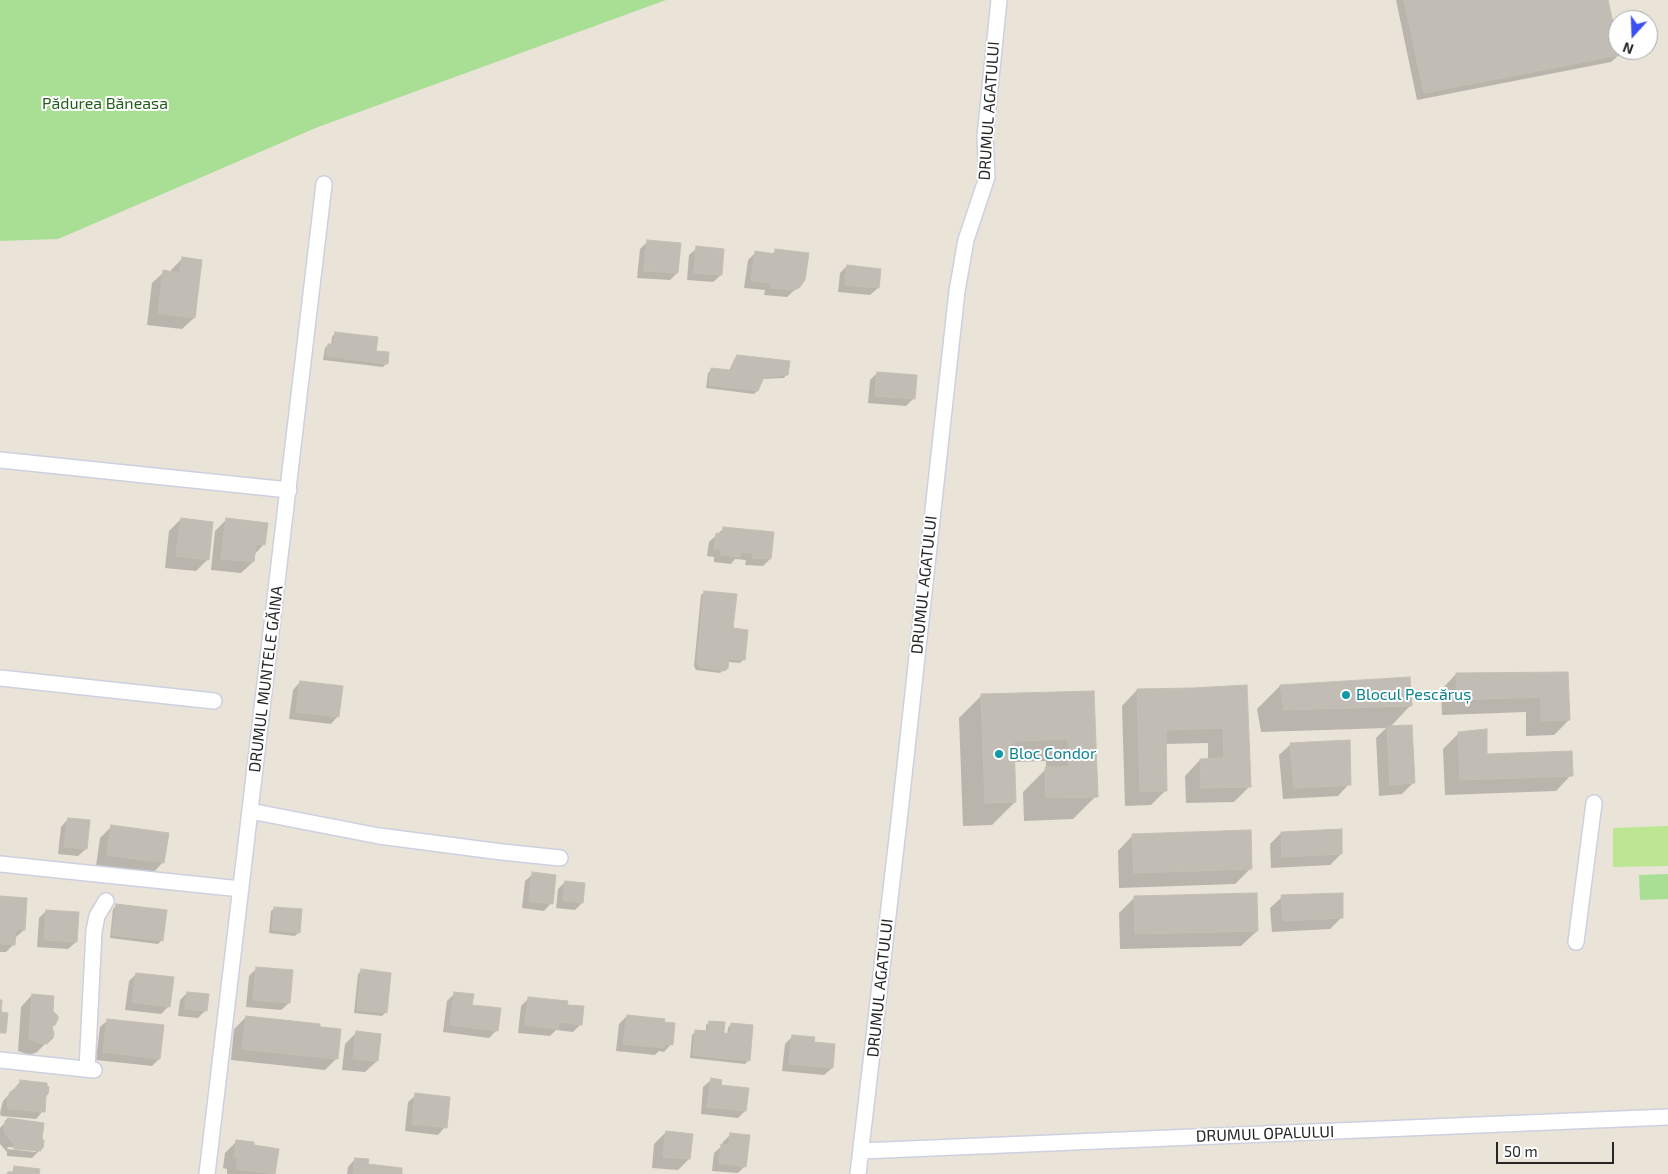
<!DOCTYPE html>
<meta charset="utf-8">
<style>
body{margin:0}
#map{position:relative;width:1668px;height:1174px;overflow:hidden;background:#e9e3d8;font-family:"Exo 2",sans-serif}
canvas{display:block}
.north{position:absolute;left:1608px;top:10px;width:50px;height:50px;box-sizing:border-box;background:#fff;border:1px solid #a8a8a8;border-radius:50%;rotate:200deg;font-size:14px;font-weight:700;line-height:20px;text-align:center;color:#262626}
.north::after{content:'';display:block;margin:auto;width:18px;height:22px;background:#3b50f3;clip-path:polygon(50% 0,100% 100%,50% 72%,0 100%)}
.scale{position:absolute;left:1496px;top:1142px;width:118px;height:22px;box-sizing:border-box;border:2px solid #262626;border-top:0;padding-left:6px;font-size:15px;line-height:18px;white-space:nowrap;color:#262626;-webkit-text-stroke:4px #fff;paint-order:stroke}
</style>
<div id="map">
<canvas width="1668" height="1174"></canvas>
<div class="north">N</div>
<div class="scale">50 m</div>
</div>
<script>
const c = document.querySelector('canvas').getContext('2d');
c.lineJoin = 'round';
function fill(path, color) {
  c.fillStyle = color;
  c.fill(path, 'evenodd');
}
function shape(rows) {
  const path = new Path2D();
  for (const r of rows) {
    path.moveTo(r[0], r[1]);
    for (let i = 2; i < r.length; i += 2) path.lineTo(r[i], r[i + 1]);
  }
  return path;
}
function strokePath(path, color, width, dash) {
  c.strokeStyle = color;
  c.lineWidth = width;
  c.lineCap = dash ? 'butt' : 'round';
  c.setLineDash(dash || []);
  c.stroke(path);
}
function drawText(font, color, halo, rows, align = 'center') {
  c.font = font + ' "Exo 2",sans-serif';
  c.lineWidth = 4;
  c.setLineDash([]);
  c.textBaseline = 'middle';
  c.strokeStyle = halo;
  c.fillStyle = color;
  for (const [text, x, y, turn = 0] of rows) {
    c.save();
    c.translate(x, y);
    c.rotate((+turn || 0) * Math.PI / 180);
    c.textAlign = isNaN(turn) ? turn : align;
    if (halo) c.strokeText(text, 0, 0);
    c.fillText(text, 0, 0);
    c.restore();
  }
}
fill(shape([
 [0,0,666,0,318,127,58,239,0,241],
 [1668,874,1668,899,1640,900,1639,875]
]), '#a9df95');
fill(shape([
 [1668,826,1668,866,1613,867,1613,828]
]), '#bce691');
fill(shape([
 [1396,0,1607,0,1619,55,1611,62,1417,100],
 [647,242,677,273,670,280,637,278,640,249],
 [697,248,721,275,713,282,687,280,689,255],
 [776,250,799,286,787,297,764,295,765,290,744,288,748,260,755,253,771,255],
 [183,258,194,318,182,329,147,325,152,283,164,272,171,273,171,270],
 [847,266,878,288,870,295,838,292,840,273],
 [335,333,387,363,383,367,323,360,325,348,328,345,331,345,332,337],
 [737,357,787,374,784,378,762,379,757,391,754,394,706,388,708,373,711,370,729,371,734,360],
 [877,373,913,399,906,406,868,403,870,380],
 [181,519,212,523,207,560,196,571,165,568,169,531],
 [226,520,264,544,254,555,253,562,241,573,211,570,215,531],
 [724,528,770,559,763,566,745,565,746,560,735,559,731,564,714,562,714,557,707,556,709,542],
 [705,592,732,629,746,631,743,660,740,663,728,662,727,667,720,673,696,670,694,666,701,595],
 [1567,673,1569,720,1554,735,1526,736,1526,712,1442,715,1441,690,1456,674],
 [300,682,338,716,331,724,289,719,293,690],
 [1245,686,1250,786,1234,802,1186,803,1185,776,1200,760,1208,760,1208,743,1165,744,1166,790,1151,805,1125,806,1122,706,1137,690,1193,690],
 [1280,686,1411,705,1390,727,1414,782,1402,794,1379,796,1376,738,1386,728,1261,732,1257,709],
 [1093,692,1096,796,1073,819,1024,821,1023,792,1046,769,1046,761,1013,762,1015,802,992,825,963,826,959,718,982,695],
 [1459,733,1486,756,1571,775,1556,791,1445,795,1443,749],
 [1291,744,1349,784,1338,796,1283,799,1279,755],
 [68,819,86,849,78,856,58,854,61,827],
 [112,826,163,862,152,874,96,866,100,838],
 [1281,833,1341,854,1330,865,1271,868,1270,844],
 [1133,835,1250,869,1235,884,1119,888,1118,851],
 [533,874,551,903,544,911,522,908,525,881],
 [565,882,582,903,575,910,556,908,558,889],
 [1135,897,1257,931,1241,946,1120,949,1119,913],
 [1282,897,1342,917,1330,929,1272,932,1270,908],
 [0,898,24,930,16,937,14,937,13,945,6,952,0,952],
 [116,906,162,940,158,944,110,938,113,909],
 [275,908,299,932,295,936,269,933,271,911],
 [46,911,76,942,68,949,37,947,39,918],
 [257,968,289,1003,281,1010,246,1007,249,976],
 [361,971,385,1013,382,1016,354,1013,358,974],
 [136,974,169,1006,161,1014,125,1010,129,981],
 [187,993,206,1010,198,1018,178,1016,180,1000],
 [454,994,471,1006,497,1030,489,1038,443,1032,447,1001],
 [32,995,51,1027,49,1040,37,1052,30,1055,18,1051,21,1007],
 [529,998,566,1006,581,1024,573,1032,556,1030,550,1036,518,1033,521,1006],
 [627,1016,671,1044,664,1052,659,1051,655,1055,616,1051,619,1024],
 [246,1017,337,1058,325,1070,231,1060,234,1029],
 [108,1020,159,1059,152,1066,96,1060,100,1027],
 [710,1022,723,1034,727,1035,728,1028,731,1024,749,1060,745,1064,690,1058,692,1035,696,1031,706,1032,706,1025],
 [356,1033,377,1061,365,1072,342,1070,345,1044],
 [793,1036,813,1043,832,1068,824,1075,782,1071,785,1044],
 [711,1080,720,1086,745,1111,738,1118,701,1114,703,1087],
 [21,1081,45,1096,43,1111,36,1119,1,1116,0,1113,3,1101],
 [416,1095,445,1127,438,1135,405,1131,408,1102],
 [8,1119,39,1151,32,1158,7,1156,7,1152,0,1144,0,1128],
 [8,1147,36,1149,36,1152,7,1149],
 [666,1132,689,1159,678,1170,652,1168,654,1144],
 [730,1135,745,1166,738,1173,712,1171,714,1153,722,1146,723,1142],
 [237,1141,252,1146,277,1150,274,1174,227,1174,227,1169,223,1168,225,1153],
 [355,1159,367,1165,401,1174,347,1174,348,1167]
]), '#0003');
const building = shape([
 [1404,0,1608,0,1620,55,1424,93,1404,0],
 [647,240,681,243,678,273,644,271,647,240],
 [696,246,724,249,722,275,694,273,696,246],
 [775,249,809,253,805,280,800,287,795,290,771,288,771,283,751,281,755,251,775,254,775,249],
 [182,257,202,260,195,318,158,313,163,270,180,273,182,257],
 [847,265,881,269,879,288,845,285,847,265],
 [335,332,378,337,376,351,389,352,388,364,326,356,328,344,333,344,335,332],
 [737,355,790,361,788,375,764,377,758,391,709,385,711,368,730,370,737,355],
 [877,372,917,375,915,399,875,396,877,372],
 [181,518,213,522,209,560,176,556,181,518],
 [226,518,268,523,265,545,256,544,254,562,221,559,226,518],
 [723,527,774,532,771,559,752,558,753,553,740,552,740,557,721,555,721,549,714,549,716,533,723,534,723,527],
 [704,591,737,594,733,628,748,630,745,660,729,659,728,668,725,671,699,667,697,662,704,591],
 [1568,672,1570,720,1541,721,1541,697,1457,700,1456,673,1568,672],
 [1410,677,1412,706,1284,710,1280,685,1410,677],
 [300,681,343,686,339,717,296,712,300,681],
 [1247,685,1251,787,1201,788,1200,759,1224,758,1223,728,1166,730,1167,791,1140,791,1137,689,1193,688,1247,685],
 [1094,691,1098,797,1046,798,1045,767,1069,767,1068,739,1014,741,1016,802,985,803,981,694,1094,691],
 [1412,725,1415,783,1390,785,1387,726,1412,725],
 [1487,729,1487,754,1572,751,1573,776,1460,780,1458,732,1487,729],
 [1350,740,1351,785,1294,788,1290,743,1350,740],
 [68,818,90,820,87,849,64,847,68,818],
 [111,825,169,833,164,863,107,855,111,825],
 [1342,829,1342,854,1282,857,1281,832,1342,829],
 [1251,830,1252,869,1134,873,1132,834,1251,830],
 [532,872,556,875,553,904,529,901,532,872],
 [565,881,585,883,583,903,563,901,565,881],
 [1257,893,1258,931,1135,934,1134,896,1257,893],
 [1343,893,1343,918,1283,921,1281,895,1343,893],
 [0,896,27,898,25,930,16,929,15,945,0,944,0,896],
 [116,904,167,910,163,941,112,935,116,904],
 [274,907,302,909,300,933,272,930,274,907],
 [46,910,79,912,77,942,44,940,46,910],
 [256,967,293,970,290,1003,253,1000,256,967],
 [361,969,391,973,387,1013,357,1010,361,969],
 [136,973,174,977,170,1007,132,1002,136,973],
 [187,992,209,994,207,1011,185,1009,187,992],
 [454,992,474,994,472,1005,501,1008,498,1031,450,1025,454,992],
 [32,994,54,996,53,1011,58,1016,58,1019,55,1025,52,1026,54,1034,53,1038,47,1044,39,1043,29,1039,32,994],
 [528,997,568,1001,567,1005,584,1006,582,1025,559,1022,558,1029,525,1025,528,997],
 [0,1000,2,1000,1,1012,8,1013,6,1033,0,1033,0,1000],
 [627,1015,665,1019,664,1022,675,1023,673,1045,664,1044,664,1048,623,1044,627,1015],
 [246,1016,320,1024,320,1027,341,1029,338,1059,242,1049,246,1016],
 [107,1019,164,1025,160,1059,103,1052,107,1019],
 [709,1021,725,1022,724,1033,730,1034,731,1023,753,1025,750,1061,693,1055,695,1030,708,1031,709,1021],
 [356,1031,381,1034,378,1061,353,1059,356,1031],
 [792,1035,815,1037,814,1042,835,1044,833,1068,789,1064,792,1035],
 [711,1078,722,1080,721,1085,749,1088,746,1111,707,1107,711,1078],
 [20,1080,47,1083,47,1086,49,1087,48,1094,46,1096,45,1112,9,1109,7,1105,8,1097,10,1092,20,1085,20,1080],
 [415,1093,450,1097,447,1128,412,1124,415,1093],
 [8,1118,44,1123,42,1139,44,1140,43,1148,41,1149,41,1151,14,1149,14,1144,6,1135,4,1129,5,1121,8,1118],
 [666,1131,693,1134,690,1159,663,1157,666,1131],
 [730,1133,750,1135,746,1167,719,1163,721,1144,729,1145,730,1133],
 [236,1140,254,1142,254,1145,279,1149,275,1174,236,1169,238,1157,234,1157,236,1140],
 [355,1158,369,1159,368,1164,402,1168,402,1174,353,1174,355,1158],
 [14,1166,40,1169,39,1174,7,1174,8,1172,13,1172,14,1166]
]);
fill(building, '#c1bdb5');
strokePath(building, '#c4bfb2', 1);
const minor = shape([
 [0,460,289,490],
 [0,678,214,701],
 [250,811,379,836,502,852,560,858],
 [0,864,241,889],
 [1576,942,1594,803],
 [0,1060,94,1070],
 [87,1069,94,931,97,916,106,901],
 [861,1151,1668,1117],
 [207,1174,324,184],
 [858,1174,899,821,957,291,966,240,987,177,985,137,999,0]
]);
strokePath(minor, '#cdd0e0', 18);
strokePath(minor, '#fff', 15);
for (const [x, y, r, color] of [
 [1346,695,5,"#0f9aa8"],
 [999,754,5,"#0f9aa8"]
]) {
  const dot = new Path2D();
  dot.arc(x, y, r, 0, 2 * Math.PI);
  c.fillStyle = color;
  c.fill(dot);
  strokePath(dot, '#fff', 2);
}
drawText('16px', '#245f1b', '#fff', [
 ["Pădurea Băneasa",105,104]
]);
drawText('16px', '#262626', '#fff', [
 ["DRUMUL AGATULUI",989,111,-86],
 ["DRUMUL AGATULUI",924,585,-84],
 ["DRUMUL MUNTELE GĂINA",266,679,-83],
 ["DRUMUL AGATULUI",880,988,-84],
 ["DRUMUL OPALULUI",1265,1134,-2]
]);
drawText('16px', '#0d838f', '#fff', [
 ["Blocul Pescăruș",1356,695],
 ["Bloc Condor",1009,754]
], 'left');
</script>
